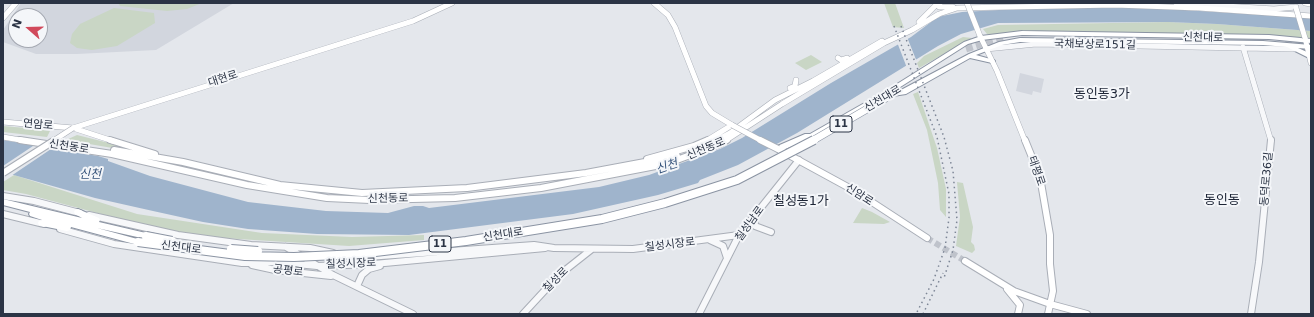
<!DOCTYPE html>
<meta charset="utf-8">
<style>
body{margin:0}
#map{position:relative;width:1314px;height:317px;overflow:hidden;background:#e4e7ec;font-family:"DejaVu Sans",sans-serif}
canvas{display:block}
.frame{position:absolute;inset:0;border:4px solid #2b3445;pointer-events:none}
.north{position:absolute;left:8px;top:8px;width:40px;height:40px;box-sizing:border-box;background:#f4f6f9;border:1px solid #a4a8b1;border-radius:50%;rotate:290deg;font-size:11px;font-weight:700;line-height:16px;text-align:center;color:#2b3445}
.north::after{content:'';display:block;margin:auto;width:14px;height:18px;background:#d1495b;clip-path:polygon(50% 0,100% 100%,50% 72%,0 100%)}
</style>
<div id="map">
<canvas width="1314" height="317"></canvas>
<div class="frame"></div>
<div class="north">N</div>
</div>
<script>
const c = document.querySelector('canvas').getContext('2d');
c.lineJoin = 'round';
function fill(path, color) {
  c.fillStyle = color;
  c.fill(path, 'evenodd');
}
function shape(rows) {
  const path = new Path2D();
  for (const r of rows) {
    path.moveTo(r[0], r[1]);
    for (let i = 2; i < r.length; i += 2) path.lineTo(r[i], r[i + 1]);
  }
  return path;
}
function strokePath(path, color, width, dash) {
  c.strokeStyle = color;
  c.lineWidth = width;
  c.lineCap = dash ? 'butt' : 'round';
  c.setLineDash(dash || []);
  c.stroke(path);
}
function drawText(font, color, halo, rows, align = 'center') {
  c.font = font + ' "DejaVu Sans","Noto Sans KR",sans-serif';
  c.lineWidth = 4;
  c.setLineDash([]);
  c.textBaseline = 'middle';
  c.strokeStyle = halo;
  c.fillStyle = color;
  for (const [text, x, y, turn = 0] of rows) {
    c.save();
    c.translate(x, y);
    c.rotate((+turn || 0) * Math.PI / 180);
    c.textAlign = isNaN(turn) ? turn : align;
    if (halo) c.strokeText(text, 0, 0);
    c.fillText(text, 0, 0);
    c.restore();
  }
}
fill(shape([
 [21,3,234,3,156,50,77,54,36,54,3,42,3,30],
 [16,16,40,16,40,40,16,40],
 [1020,73,1044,79,1041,93,1033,91,1032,95,1016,91]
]), '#d2d6de');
fill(shape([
 [118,3,202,3,187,9,167,11,120,6],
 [884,3,895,3,904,28,893,27],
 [114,8,154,13,155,23,117,46,92,50,77,48,70,43,72,34,80,24],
 [1168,22,1217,24,1311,31,1311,39,1282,36,1052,31,990,35,987,34,983,29,998,25],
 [963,37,972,38,919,68,917,63,924,56],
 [811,55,822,62,806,70,795,63],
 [918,92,937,148,946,189,946,217,940,210,938,183,927,130,913,94],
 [3,126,26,128,50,131,47,137,3,132],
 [77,135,153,154,153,155,66,140],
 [14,175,137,214,262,233,352,237,424,235,424,240,349,246,191,236,127,221,26,194,3,190,3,182],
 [957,182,963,183,973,227,971,242,974,245,975,250,972,253,956,246,960,217],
 [862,208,872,212,890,222,884,224,853,223]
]), '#c9d6c5');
fill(shape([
 [1054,7,1136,7,1311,18,1311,31,1217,24,1168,22,998,23,961,34,938,46,797,133,738,165,700,180,698,183,658,195,573,214,409,235,317,234,248,229,203,222,153,211,95,198,3,172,3,140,98,156,108,159,108,161,150,176,248,202,326,211,388,213,414,206,423,206,429,208,599,187,649,175,720,149,742,138,831,83,911,37,935,19,942,16,962,12]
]), '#9fb4cc');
fill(shape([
 [907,37,917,62,907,68,897,42],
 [36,144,54,147,11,176,3,174,3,166]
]), '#e4e7ec');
strokePath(shape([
 [927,238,965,261]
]), '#bfc3cb', 6, [6, 3.5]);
strokePath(shape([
 [1285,42,1311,45],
 [966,49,1004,37]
]), '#bfc3cb', 7, [7, 3.5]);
const tertiaryFar1 = shape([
 [1176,3,1274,9,1296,7],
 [1243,47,1271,141],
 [986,49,1036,44,1295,49]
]);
const tertiary = shape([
 [3,196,34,201,80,213],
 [3,214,44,224],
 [89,215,178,235,251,245,310,248,333,253],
 [754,216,755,226,771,232],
 [60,229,114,244,242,263,276,262,317,266,374,264,545,248],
 [710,240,723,246,727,258],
 [286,247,333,275,413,314],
 [367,257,534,245,554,248,633,249,739,235],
 [252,265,275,270,331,276],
 [357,286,362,275,369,269,380,266],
 [523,314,559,275,592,249],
 [699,314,739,235,799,160],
 [1251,314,1259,262,1271,140]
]);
const secondaryFar1 = shape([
 [654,3,668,15,675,27,706,106,712,113,732,125,706,141],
 [940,3,938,5,939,7,953,7],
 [1305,3,1311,4],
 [3,18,16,3],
 [919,22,938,3],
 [980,36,997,71,1025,141],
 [1305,38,1311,63],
 [838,58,841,60,847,58],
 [790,88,795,86,796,80],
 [3,122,73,128,113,141],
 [73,128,413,21,452,3],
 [3,137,26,141],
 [715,141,730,133,775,100,813,81,882,41],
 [725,141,782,104,884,43,912,30,939,14,957,8,1115,5,1199,8,1311,16]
]);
const secondary = shape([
 [20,140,112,154,247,185,327,198,370,200,455,198,541,188,666,164,720,144,727,140],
 [110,140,155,154],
 [1025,140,1040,177,1050,235,1050,264,1053,291,1048,314],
 [703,147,717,140],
 [778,149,855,191,927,238],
 [114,150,183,162,280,185,362,193,467,188,586,173,677,156],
 [647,159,694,146,708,140],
 [965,261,1014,291,1050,304,1087,314],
 [1007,289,1020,305,1018,314]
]);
const trunk = shape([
 [1022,31,1269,35,1311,39,1311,43,1269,39,1022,35,982,40,968,44,894,91,901,90,969,54,999,42,1020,38,1263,41,1311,45,1311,49,1298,48,1307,52,1311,50,1311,58,1307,57,1287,47,1263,45,1020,42,1002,45,976,55,994,60,995,61,994,62,992,63,970,58,906,94,893,96,890,94,806,143,800,143,778,152,774,149,775,147,805,134,810,134,889,89,964,42,981,36,1022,31],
 [3,199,82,218,75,214,74,212,75,210,78,209,99,218,100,220,99,222,146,233,149,234,150,236,149,238,146,239,97,228,141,240,142,242,141,244,138,245,71,227,70,230,67,231,42,226,39,225,38,223,39,221,42,220,30,216,29,214,30,212,3,205,3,199]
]);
strokePath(tertiaryFar1, '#a9aeb7', 6);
strokePath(tertiary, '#a9aeb7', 8);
strokePath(secondaryFar1, '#a9aeb7', 6);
strokePath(secondary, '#a9aeb7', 8);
strokePath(trunk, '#8b94a3', 2);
strokePath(tertiaryFar1, '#f7f8fa', 5);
strokePath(tertiary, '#f7f8fa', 6);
strokePath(secondaryFar1, '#fff', 5);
strokePath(secondary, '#fff', 6);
fill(trunk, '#fff');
strokePath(shape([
 [894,26,937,137,949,194,949,218,945,248,934,279,916,314],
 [901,26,944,137,953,171,957,220,953,250,944,278],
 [923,314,943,273]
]), '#7d8696', 1.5, [1.5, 3.5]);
const secondaryBridgeFar1 = shape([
 [967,3,980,36],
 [1296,8,1305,38],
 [732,125,762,141],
 [53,141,73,128]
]);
const secondaryBridge = shape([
 [760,140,778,149],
 [3,173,55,140]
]);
const trunkBridgeFar1 = shape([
 [812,141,886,98]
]);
const trunkBridge = shape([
 [146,236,172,241],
 [138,242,245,256,294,257,359,254,466,241,602,219,665,203,737,180,814,140],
 [231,249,258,251]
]);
strokePath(secondaryBridgeFar1, '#a9aeb7', 6, []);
strokePath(secondaryBridge, '#a9aeb7', 8, []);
strokePath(trunkBridgeFar1, '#8b94a3', 8, []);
strokePath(trunkBridge, '#8b94a3', 10, []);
strokePath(secondaryBridgeFar1, '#fff', 5);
strokePath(secondaryBridge, '#fff', 6);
strokePath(trunkBridgeFar1, '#fff', 7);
strokePath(trunkBridge, '#fff', 8);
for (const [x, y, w] of [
 [841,124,22],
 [440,244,22]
]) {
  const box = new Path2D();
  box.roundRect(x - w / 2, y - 8, w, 16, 3);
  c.fillStyle = '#f4f6f9';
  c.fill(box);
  strokePath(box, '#2b3445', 1);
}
drawText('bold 10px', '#2b3445', null, [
 ["11",841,124],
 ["11",440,244]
]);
drawText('11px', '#2b3445', '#f4f6f9', [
 ["신천대로",1203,38,1],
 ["국채보상로151길",1095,45,1],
 ["대현로",223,79,-18],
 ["신천대로",883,99,-31],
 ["연암로",38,125,5],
 ["신천동로",69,147,9],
 ["신천동로",706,149,-23],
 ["태평로",1036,171,71],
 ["동덕로36길",1267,179,-85],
 ["신암로",859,195,33],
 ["신천동로",388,199,-1],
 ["칠성남로",750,224,-54],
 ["신천대로",503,235,-9],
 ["칠성시장로",670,245,-7],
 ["신천대로",181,248,7],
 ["칠성시장로",351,264,-2],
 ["공평로",288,271,7],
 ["칠성로",556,280,-45]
]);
drawText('italic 12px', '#34527a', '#f4f6f9', [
 ["신천",667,167,-19],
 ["신천",90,175]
]);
drawText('13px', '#1d2536', '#f4f6f9', [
 ["동인동3가",1102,95],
 ["동인동",1222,201],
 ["칠성동1가",801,202]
]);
</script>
